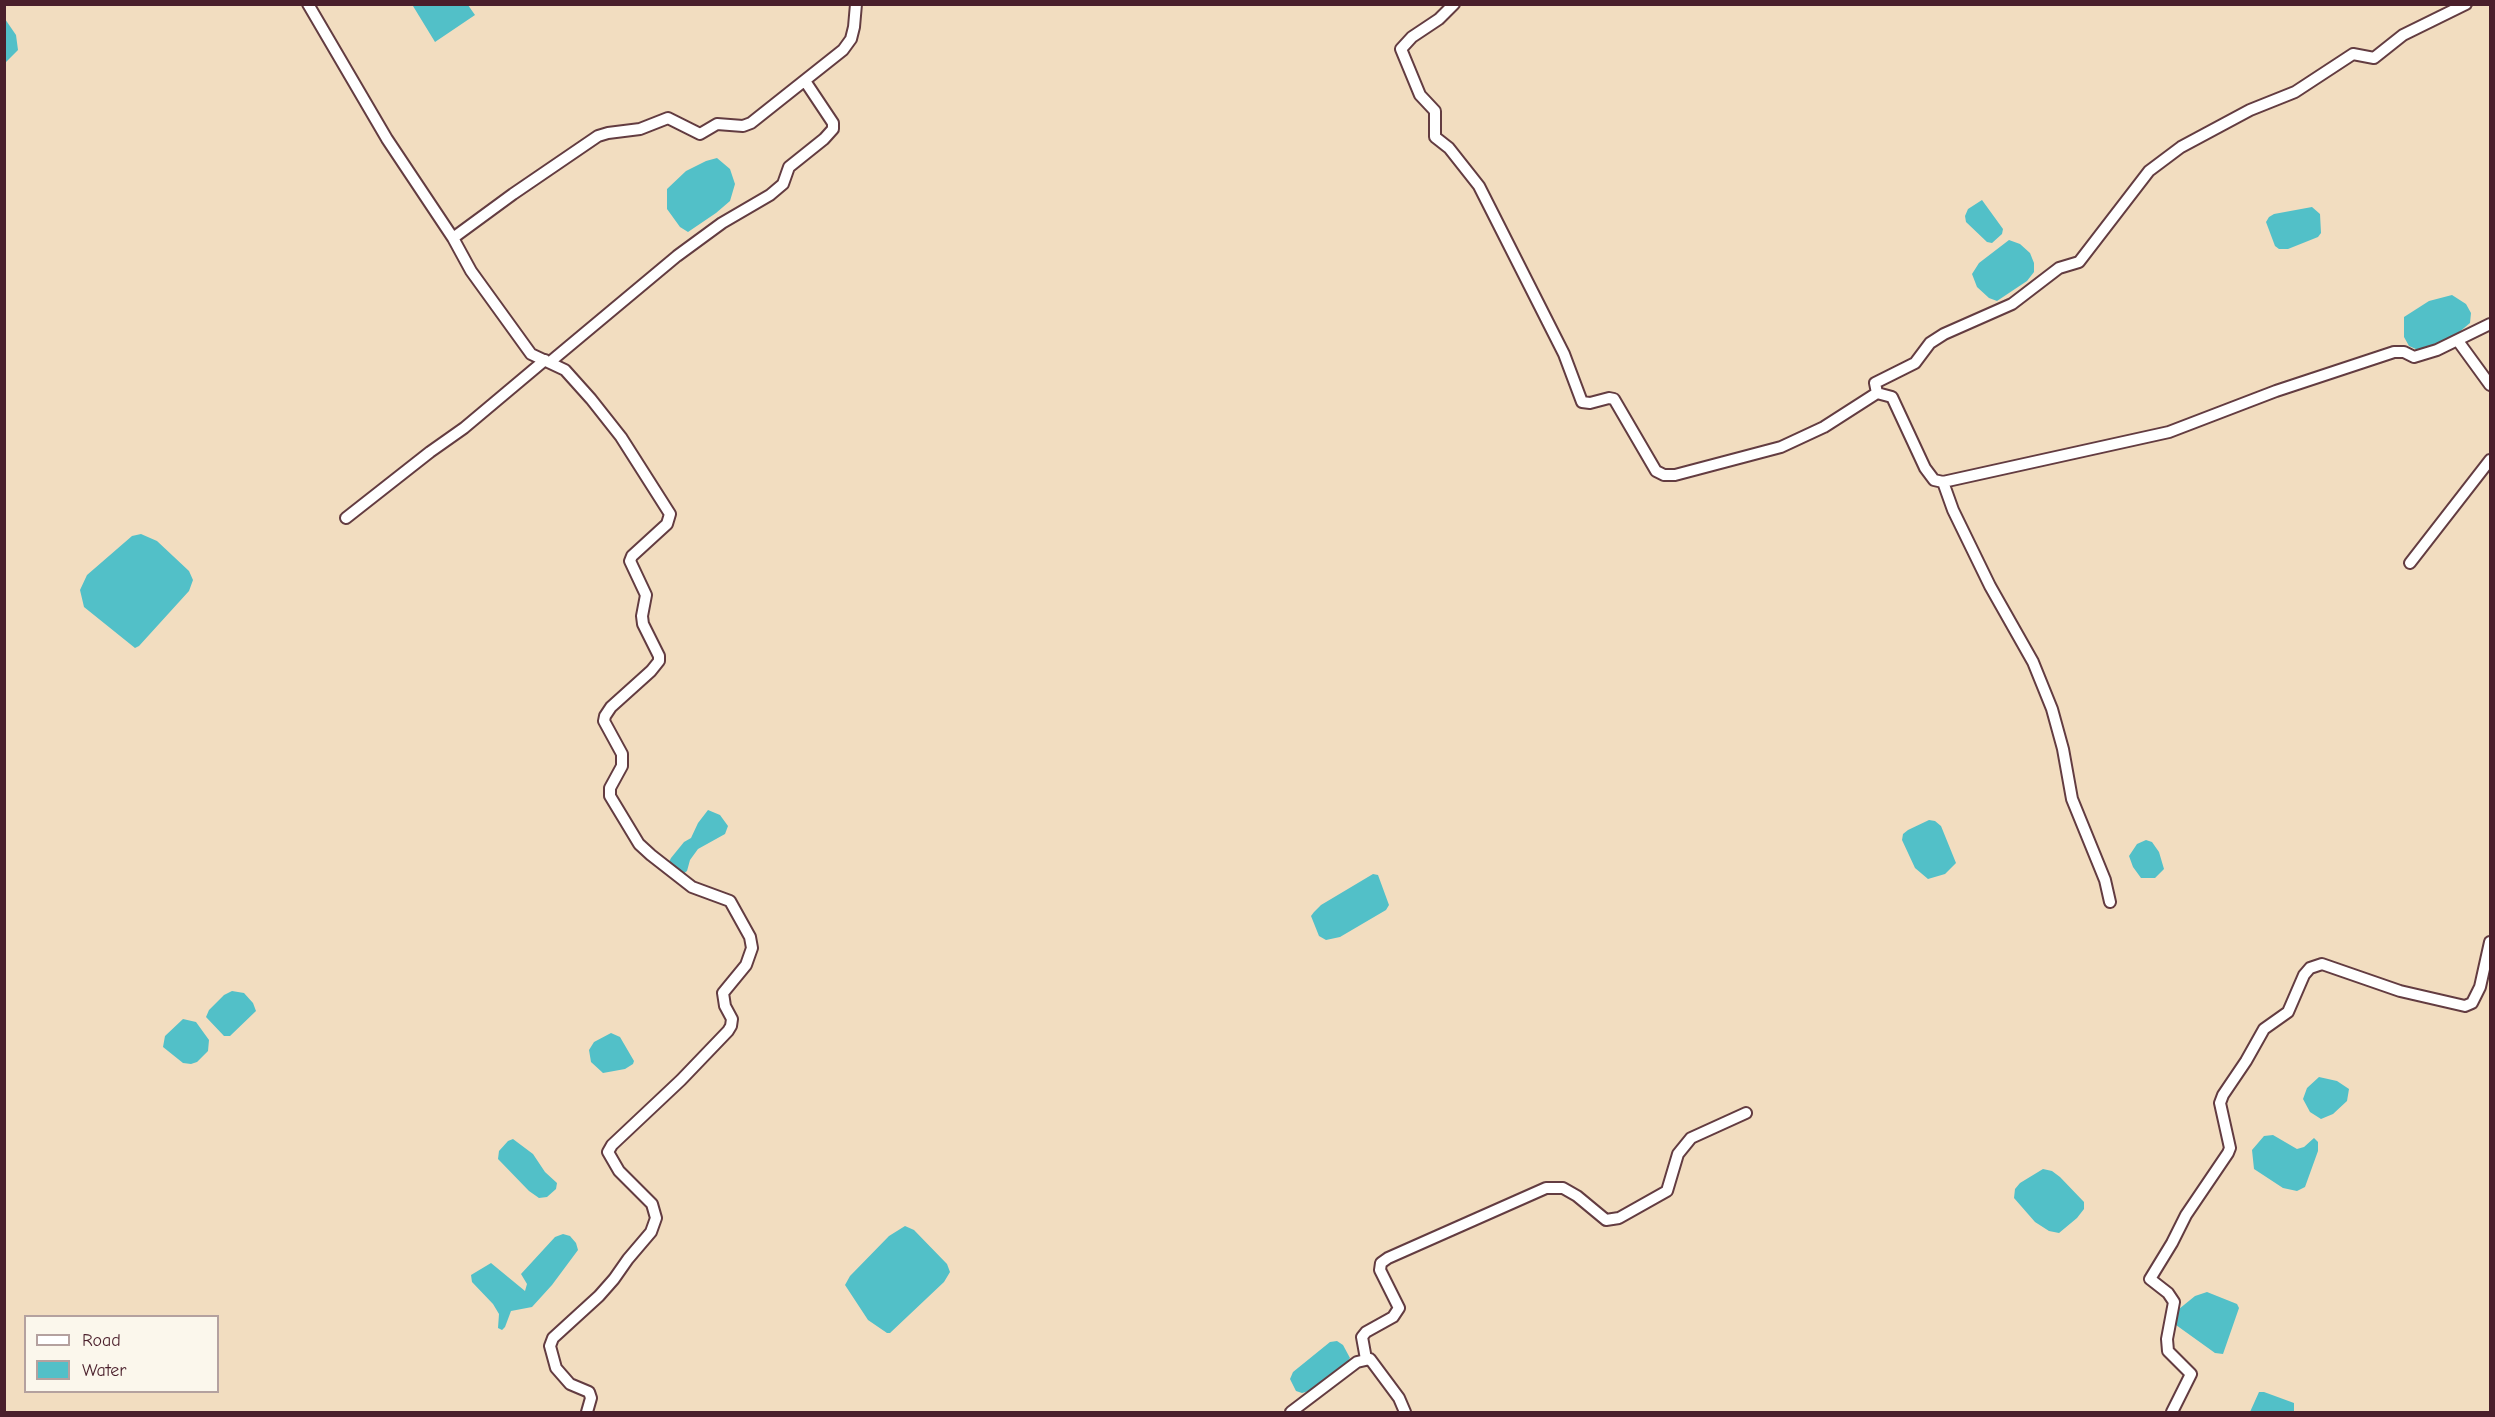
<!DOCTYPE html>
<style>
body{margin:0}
#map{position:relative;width:2495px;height:1417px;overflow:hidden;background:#f2ddc0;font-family:"Comic Neue",sans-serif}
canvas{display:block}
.frame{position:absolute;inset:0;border:6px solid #4a1f2b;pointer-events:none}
.legend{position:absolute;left:24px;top:1315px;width:195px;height:78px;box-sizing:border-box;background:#fbf7ec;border:2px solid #b4a19f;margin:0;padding:8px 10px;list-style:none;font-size:18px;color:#4a1f2b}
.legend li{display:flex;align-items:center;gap:12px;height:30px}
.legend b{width:30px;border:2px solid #b4a19f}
</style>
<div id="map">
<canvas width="2495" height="1417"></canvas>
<div class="frame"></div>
<ul class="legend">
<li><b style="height:8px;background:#fff"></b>Road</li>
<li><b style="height:16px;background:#52c0c8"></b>Water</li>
</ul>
</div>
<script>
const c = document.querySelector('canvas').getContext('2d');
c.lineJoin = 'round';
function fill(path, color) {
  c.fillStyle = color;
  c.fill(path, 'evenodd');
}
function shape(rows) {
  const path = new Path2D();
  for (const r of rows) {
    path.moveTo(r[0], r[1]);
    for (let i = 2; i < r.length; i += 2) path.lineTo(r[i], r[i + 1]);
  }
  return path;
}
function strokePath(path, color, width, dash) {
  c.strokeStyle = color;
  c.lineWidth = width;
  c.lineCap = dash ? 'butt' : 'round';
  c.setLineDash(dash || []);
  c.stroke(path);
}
fill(shape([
 [415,4,468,5,475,15,435,42,413,6],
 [5,19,16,35,18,50,5,63],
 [717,158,730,169,735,184,730,201,716,213,688,232,680,227,667,209,667,189,686,171,706,161],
 [1982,200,2003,229,2002,234,1992,243,1987,242,1966,222,1965,216,1968,209],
 [2312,207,2320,214,2321,233,2318,237,2288,249,2279,249,2275,246,2266,222,2269,217,2274,214],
 [2009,240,2020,244,2030,253,2034,263,2034,272,2027,281,1997,301,1989,298,1977,287,1972,274,1979,263],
 [2452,295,2466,304,2471,313,2470,323,2452,338,2418,350,2409,346,2404,337,2404,317,2429,301],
 [141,534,157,541,189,571,193,580,189,591,139,646,135,648,84,607,80,590,87,575,132,536],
 [708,810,720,815,728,826,725,834,698,849,690,860,687,871,683,874,673,870,669,862,671,858,684,842,691,838,698,823],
 [1929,820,1935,821,1941,826,1956,863,1945,874,1928,879,1915,868,1902,840,1903,834,1908,830],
 [2146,840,2152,842,2159,852,2164,869,2155,878,2141,878,2133,867,2129,856,2137,844],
 [1373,874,1378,875,1389,905,1386,910,1340,937,1326,940,1319,936,1311,916,1314,912,1321,905],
 [232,991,244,993,253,1003,256,1011,230,1036,224,1036,206,1017,209,1010,224,995],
 [183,1019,196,1022,209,1040,208,1051,197,1062,191,1064,183,1063,163,1047,165,1036],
 [611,1033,620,1037,634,1061,633,1064,625,1069,603,1073,591,1062,589,1050,594,1042],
 [2319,1077,2337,1081,2349,1089,2347,1101,2333,1114,2321,1119,2310,1112,2303,1099,2307,1088],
 [2273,1135,2297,1149,2304,1147,2314,1138,2318,1142,2318,1151,2305,1187,2297,1191,2283,1188,2254,1169,2252,1150,2264,1136],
 [513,1139,533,1154,545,1172,557,1183,556,1189,547,1197,539,1198,529,1191,498,1159,499,1151,508,1141],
 [2043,1169,2052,1171,2060,1177,2084,1202,2084,1209,2077,1218,2059,1233,2049,1231,2035,1222,2014,1198,2015,1189,2020,1183],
 [905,1226,914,1230,947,1264,950,1272,944,1282,890,1333,887,1333,868,1320,845,1285,850,1276,889,1236],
 [563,1234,570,1236,576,1243,578,1250,552,1285,532,1307,511,1311,505,1327,502,1330,498,1328,499,1314,493,1304,472,1282,471,1275,491,1263,525,1291,527,1284,521,1274,555,1237],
 [2207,1292,2237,1304,2239,1308,2223,1354,2215,1353,2176,1325,2179,1309,2195,1296],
 [1337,1341,1343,1345,1350,1358,1343,1367,1309,1391,1302,1393,1296,1391,1290,1379,1293,1372,1330,1342],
 [2259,1392,2264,1392,2294,1403,2294,1412,2250,1412]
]), '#52c0c8');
const street = shape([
 [308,4,387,139,453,238,471,271,531,354,565,370,591,399,621,437,670,514,667,524,632,556,630,561,646,595,642,616,643,624,659,656,659,661,651,671,611,707,605,716,604,721,622,754,622,766,610,788,610,796,639,844,651,855,692,887,730,901,750,937,752,948,746,965,723,993,725,1006,732,1019,731,1026,728,1031,681,1080,612,1145,608,1152,619,1171,652,1204,656,1218,651,1232,628,1259,614,1279,599,1296,553,1338,550,1346,556,1368,570,1384,589,1392,591,1398,587,1412],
 [1454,4,1439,19,1412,37,1401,49,1420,95,1435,111,1435,137,1449,148,1479,186,1564,354,1582,402,1590,403,1609,398,1614,399,1656,471,1664,475,1675,475,1781,447,1824,427,1877,393,1892,397,1925,468,1934,480,1943,482,2169,432,2276,391,2394,352,2404,352,2414,357,2437,350,2490,324],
 [453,238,513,194,598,136,608,133,640,129,668,118,700,134,717,124,743,126,751,123,843,50,851,39,854,27,856,4],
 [2458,341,2490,385],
 [550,362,677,256,722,223,770,195,783,184,789,167,824,139,833,129,833,123,805,81],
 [1877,393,1875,383,1915,363,1930,343,1944,334,2012,304,2059,268,2079,262,2149,171,2181,147,2250,110,2295,92,2353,54,2374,58,2403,35,2466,4],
 [1943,482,1953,510,1990,586,2033,662,2052,709,2063,749,2072,799,2105,880,2110,902],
 [346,518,430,452,464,428,545,360],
 [2410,563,2490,460],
 [1366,1359,1362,1337,1366,1332,1393,1317,1399,1308,1380,1270,1381,1263,1388,1258,1546,1188,1563,1188,1577,1196,1606,1220,1619,1218,1667,1191,1678,1154,1691,1138,1746,1113],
 [1291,1412,1357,1362,1370,1359,1399,1398,1405,1412],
 [2172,1412,2191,1374,2168,1351,2167,1339,2174,1302,2168,1293,2150,1279,2172,1243,2186,1215,2228,1153,2230,1148,2220,1103,2223,1095,2246,1061,2264,1029,2288,1012,2304,975,2310,968,2322,964,2400,991,2465,1006,2472,1003,2480,987,2490,942]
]);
strokePath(street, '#633c41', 14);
strokePath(street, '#fff', 10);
</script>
